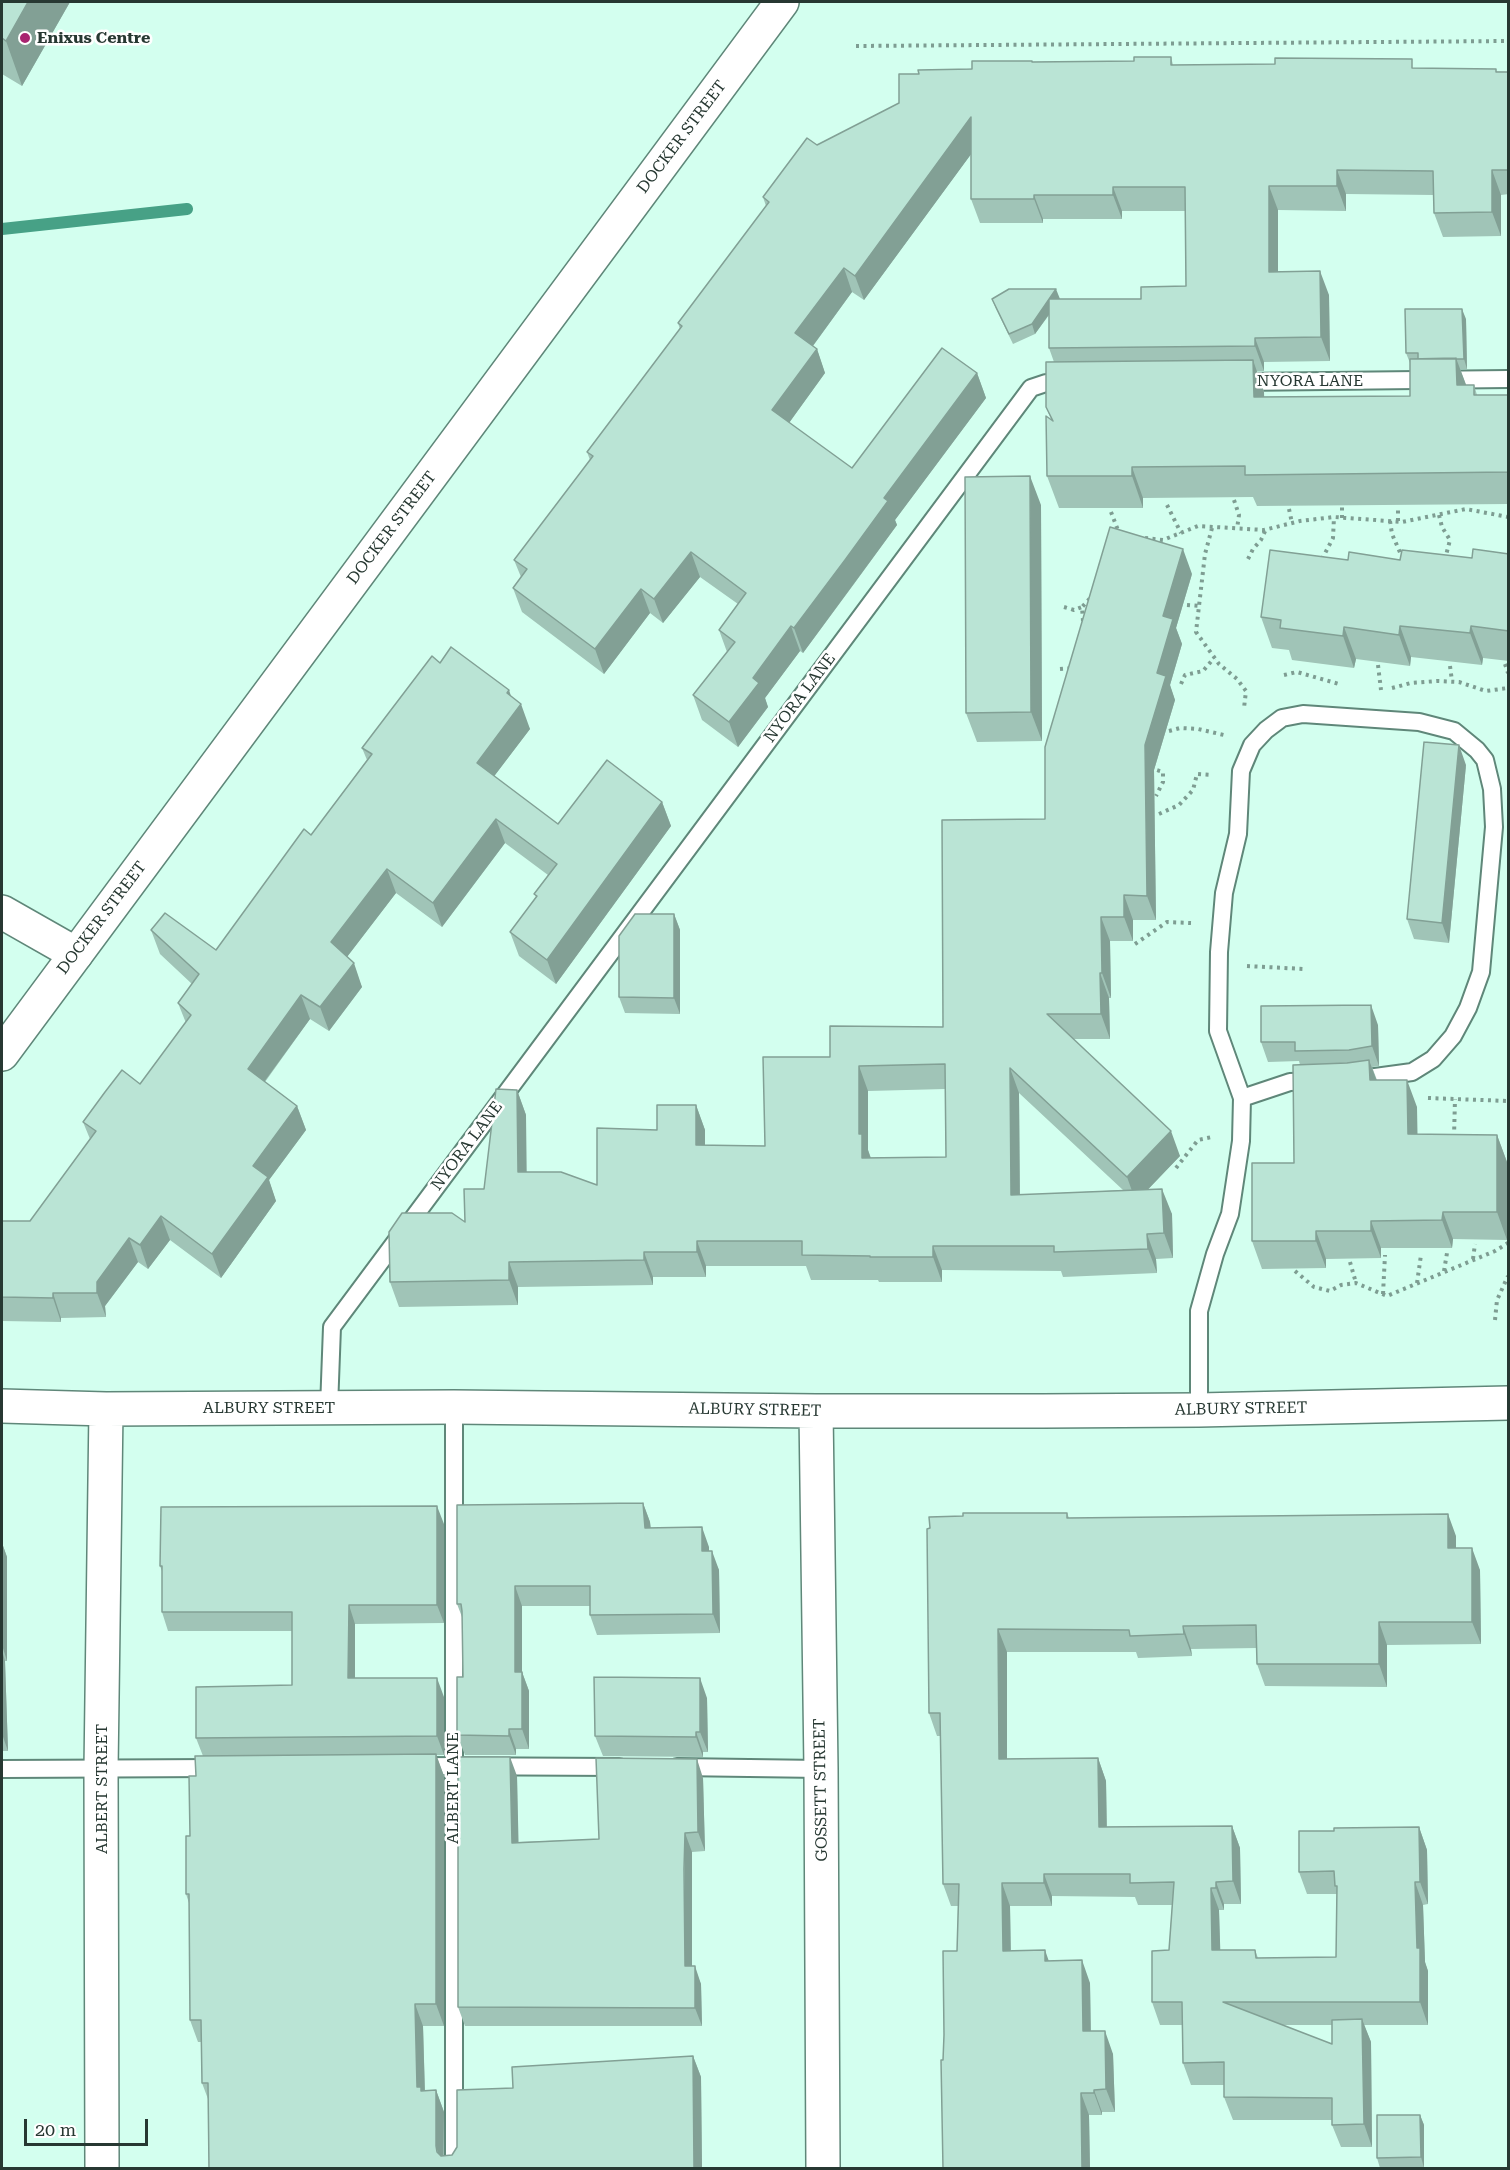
<!DOCTYPE html>
<style>
body{margin:0}
#map{position:relative;width:1510px;height:2170px;overflow:hidden;background:#d3ffef;font-family:"Roboto Serif",serif}
canvas{display:block}
.frame{position:absolute;inset:0;border:3px solid #273832;pointer-events:none}
.scale{position:absolute;left:24px;top:2119px;width:124px;height:27px;box-sizing:border-box;border:3px solid #273832;border-top:0;padding-left:8px;font-size:18px;line-height:21px;white-space:nowrap;color:#273832;-webkit-text-stroke:4px #fff;paint-order:stroke}
</style>
<div id="map">
<canvas width="1510" height="2170"></canvas>
<div class="frame"></div>
<div class="scale">20 m</div>
</div>
<script>
const c = document.querySelector('canvas').getContext('2d');
c.lineJoin = 'round';
function shape(rows) {
  const path = new Path2D();
  for (const r of rows) {
    path.moveTo(r[0], r[1]);
    for (let i = 2; i < r.length; i += 2) path.lineTo(r[i], r[i + 1]);
  }
  return path;
}
function strokePath(path, color, width, dash) {
  c.strokeStyle = color;
  c.lineWidth = width;
  c.lineCap = dash ? 'butt' : 'round';
  c.setLineDash(dash || []);
  c.stroke(path);
}
function fill(path, color) {
  c.fillStyle = color;
  c.fill(path, 'evenodd');
}
function drawText(font, color, halo, rows, align = 'center') {
  c.font = font + ' "Roboto Serif",serif';
  c.lineWidth = 5;
  c.setLineDash([]);
  c.textBaseline = 'middle';
  c.strokeStyle = halo;
  c.fillStyle = color;
  for (const [text, x, y, turn = 0] of rows) {
    c.save();
    c.translate(x, y);
    c.rotate((+turn || 0) * Math.PI / 180);
    c.textAlign = isNaN(turn) ? turn : align;
    if (halo) c.strokeText(text, 0, 0);
    c.fillText(text, 0, 0);
    c.restore();
  }
}
strokePath(shape([
 [2,229,187,209]
]), '#47a186', 12);
const lane = shape([
 [1238,382,1508,379],
 [1242,1098,1290,1082,1316,1081],
 [454,1407,454,2168],
 [329,1408,332,1327,1031,388,1046,383,1068,383],
 [1199,1410,1199,1311,1215,1254,1230,1214,1241,1141,1242,1098,1218,1031,1219,952,1224,893,1238,834,1241,771,1252,745,1266,730,1282,718,1303,714,1419,722,1454,731,1477,750,1485,760,1492,789,1494,827,1481,972,1468,1008,1453,1036,1433,1059,1412,1072,1353,1080],
 [419,1766,619,1767],
 [677,1767,821,1769],
 [2,1769,217,1768]
]);
const street = shape([
 [2,912,76,954],
 [2,1406,106,1409,454,1407,816,1411,1043,1411,1199,1410,1508,1403],
 [816,1411,821,1769,823,2168],
 [102,2168,101,1769,106,1409]
]);
const secondary = shape([
 [2,1054,782,2]
]);
strokePath(lane, '#5f8779', 20);
strokePath(street, '#5f8779', 36);
strokePath(secondary, '#5f8779', 36);
strokePath(shape([
 [856,46,1508,41],
 [1234,500,1239,515,1237,529],
 [1167,505,1181,533],
 [1289,509,1292,523],
 [1111,512,1119,533],
 [1439,515,1442,527,1450,540,1445,559],
 [1342,518,1342,501],
 [1390,521,1392,534,1402,557],
 [1398,521,1398,508],
 [1212,528,1205,554,1196,632,1219,664,1237,679,1246,691,1244,708],
 [1145,538,1163,540,1198,526,1264,530,1300,521,1334,517,1402,522,1466,509,1508,517],
 [1248,559,1253,549,1261,540,1266,529],
 [1322,559,1333,538,1334,517],
 [1187,605,1200,606],
 [1064,607,1074,610,1082,607],
 [1083,621,1082,607,1092,596],
 [1505,664,1508,673],
 [1378,665,1381,690],
 [1450,666,1452,681],
 [1060,669,1072,668],
 [1284,675,1297,672,1339,684],
 [1181,684,1185,675,1203,671,1214,658],
 [1392,688,1411,683,1437,681,1459,682,1486,691,1508,688],
 [1169,731,1180,728,1198,729,1224,735],
 [1150,768,1163,772,1163,782,1156,796],
 [1159,814,1179,805,1193,790,1197,774,1212,775],
 [1135,944,1167,922,1191,923],
 [1247,966,1304,969],
 [1428,1098,1508,1101],
 [1454,1137,1455,1099],
 [1176,1168,1198,1140,1212,1137],
 [1473,1259,1475,1244],
 [1350,1262,1356,1283],
 [1295,1271,1314,1287,1330,1291,1341,1285,1356,1283,1387,1296,1495,1251,1508,1243],
 [1444,1271,1447,1253],
 [1417,1283,1421,1255],
 [1383,1294,1385,1255],
 [1495,1320,1497,1300,1508,1276]
]), '#7e9d92', 4, [3, 4.5]);
strokePath(lane, '#fff', 16);
strokePath(street, '#fff', 33);
strokePath(secondary, '#fff', 33);
fill(shape([
 [2,2,70,2,22,86,2,74],
 [1171,57,1173,65,1416,68,1509,72,1509,194,1501,195,1501,236,1443,237,1434,213,1434,195,1346,194,1346,211,1278,210,1278,272,1329,295,1330,361,1264,362,1264,371,1257,371,1264,392,1264,397,1410,396,1410,363,1406,353,1466,319,1467,369,1460,369,1466,385,1474,385,1477,395,1509,395,1509,504,1257,506,1253,497,1143,498,1143,508,1059,508,1047,476,1051,419,1046,407,1054,362,1049,348,1049,315,1035,334,1013,344,996,309,992,299,1141,299,1186,286,1185,211,1122,211,1122,219,1043,219,1043,223,980,223,971,199,971,154,864,300,852,292,813,346,817,349,825,373,789,423,852,468,977,373,986,398,895,520,897,525,854,584,803,653,800,651,765,698,768,707,738,747,702,720,693,695,727,652,719,630,738,604,700,577,663,623,650,613,604,674,522,612,513,588,521,577,514,560,590,460,587,452,680,329,678,323,766,206,763,197,817,145,899,103,919,74,1033,62,1134,61],
 [1041,505,1042,741,977,742,966,713],
 [1509,554,1509,661,1483,658,1482,665,1411,657,1410,666,1356,659,1354,668,1292,660,1289,650,1272,648,1261,617,1348,560,1472,558],
 [1192,574,1176,628,1182,644,1170,685,1175,700,1154,770,1156,920,1133,920,1133,941,1110,941,1111,998,1109,998,1110,1039,1073,1039,1180,1156,1148,1189,1172,1214,1173,1258,1156,1259,1157,1273,1063,1277,1061,1271,942,1270,942,1282,879,1282,878,1280,811,1280,806,1266,706,1266,706,1277,653,1277,653,1285,518,1287,518,1305,399,1307,390,1282,465,1222,484,1189,517,1090,526,1115,526,1172,597,1185,657,1130,696,1105,705,1130,705,1145,765,1146,830,1057,943,1027,1045,819],
 [945,1089,946,1157,871,1158,868,1150,868,1091],
 [1019,1093,1123,1190,1020,1195],
 [440,663,511,696,530,729,494,776,558,824,662,802,671,826,556,984,519,956,510,932,536,897,534,894,548,875,505,843,442,927,396,893,347,957,362,987,329,1031,310,1019,265,1082,297,1106,306,1130,269,1180,276,1201,221,1278,170,1240,148,1269,138,1262,105,1306,106,1317,61,1318,61,1322,2,1321,2,1221,30,1221,90,1139,83,1122,140,1084,186,1023,178,1003,192,984,160,954,151,930,216,950,311,835,367,760,362,748],
 [1466,765,1449,943,1414,939,1407,919],
 [674,914,680,930,680,1014,625,1013,619,997],
 [1378,1025,1379,1066,1372,1067,1377,1080,1417,1107,1417,1134,1497,1135,1507,1162,1507,1240,1453,1239,1452,1248,1381,1248,1381,1258,1326,1259,1326,1268,1262,1269,1252,1241,1294,1163,1300,1065,1299,1061,1268,1062,1261,1042],
 [643,1503,650,1522,651,1528,709,1547,709,1551,719,1570,720,1633,597,1635,590,1615,590,1606,522,1606,522,1672,529,1691,529,1749,516,1749,516,1755,465,1755,457,1735,463,1677,462,1617,457,1604],
 [1067,1513,1069,1518,1456,1536,1456,1548,1480,1570,1481,1644,1387,1645,1387,1687,1265,1686,1257,1664,1257,1648,1191,1649,1192,1656,1138,1658,1136,1652,1007,1652,1007,1759,1098,1758,1106,1781,1107,1827,1232,1826,1240,1848,1241,1904,1224,1904,1224,1910,1219,1910,1220,1950,1255,1950,1258,1958,1336,1957,1337,1894,1307,1894,1299,1872,1334,1831,1419,1827,1427,1850,1428,1904,1423,1905,1425,1962,1428,1971,1428,2025,1364,2025,1371,2042,1372,2147,1341,2147,1332,2125,1332,2120,1233,2120,1224,2097,1224,2085,1191,2085,1183,2063,1182,2025,1160,2025,1152,2002,1169,1950,1172,1905,1138,1905,1135,1897,1052,1896,1052,1906,1010,1906,1011,1951,1049,1961,1090,1983,1091,2031,1113,2054,1115,2112,1102,2112,1102,2115,1089,2115,1090,2169,943,2169,943,2060,957,1951,958,1906,951,1906,943,1884,941,1736,937,1736,929,1713],
 [1281,2025,1332,2025,1332,2044],
 [444,1524,444,1623,355,1624,355,1678,444,1697,444,1755,436,1755,444,1776,444,2026,423,2026,425,2091,436,2090,444,2112,444,2156,452,2155,513,2088,693,2056,701,2077,702,2169,209,2169,208,2099,202,2083,202,2042,198,2042,190,2020,189,1903,186,1894,190,1836,196,1776,203,1756,196,1738,292,1685,292,1631,168,1631,162,1612,162,1571,160,1566],
 [2,1543,7,1557,7,1661,5,1661,8,1751,2,1751],
 [707,1698,708,1752,703,1752,703,1757,603,1756,595,1736],
 [517,1776,518,1842,599,1839,703,1778,705,1851,692,1852,691,1888,692,1966,701,1984,702,2026,465,2026,458,2007],
 [1420,2115,1424,2125,1424,2168,1380,2168,1377,2158]
]), '#a0c4b7');
fill(shape([
 [28,2,70,2,22,86,6,41],
 [971,117,980,142,864,300,855,276],
 [1337,170,1346,194,1346,211,1337,186],
 [1492,170,1501,195,1501,236,1492,212],
 [1269,186,1278,210,1278,296,1269,272],
 [1113,187,1122,211,1122,219,1113,195],
 [1034,195,1043,219,1043,223,1034,199],
 [844,268,852,292,804,358,795,333],
 [1320,271,1329,295,1330,361,1321,337],
 [1056,289,1060,299,1035,334,1032,324],
 [1462,309,1466,319,1467,369,1464,359],
 [1255,338,1264,362,1264,371,1255,346],
 [817,349,825,373,781,434,772,410],
 [1456,358,1468,390,1457,385],
 [1253,360,1264,392,1265,428,1254,397],
 [977,373,986,398,895,520,897,525,803,653,794,628,884,498],
 [1132,467,1143,498,1143,508,1132,476],
 [1030,476,1041,505,1042,741,1031,712],
 [1183,549,1192,574,1176,628,1182,644,1170,685,1175,700,1154,770,1156,920,1147,896,1145,745,1157,673,1163,616],
 [691,552,700,577,663,623,654,599],
 [641,589,650,613,604,674,595,649],
 [791,626,800,651,765,698,768,707,738,747,729,722,753,678],
 [1400,626,1411,657,1410,666,1399,635],
 [1471,626,1483,658,1482,665,1470,633],
 [1344,627,1356,659,1354,668,1343,636],
 [509,690,516,711,521,704,530,729,486,787,477,763],
 [1459,745,1466,765,1449,943,1442,923],
 [662,802,671,826,556,984,547,960],
 [496,819,505,843,442,927,433,903],
 [387,869,396,893,340,966,331,942],
 [1124,895,1133,920,1133,941,1124,917],
 [674,914,680,930,680,1014,674,998],
 [1101,917,1110,941,1111,998,1102,973],
 [354,963,362,987,329,1031,320,1007],
 [1100,973,1109,998,1110,1039,1101,1014],
 [301,995,310,1019,256,1093,248,1069],
 [1371,1005,1378,1025,1379,1066,1372,1046],
 [1369,1060,1379,1087,1370,1080],
 [859,1066,868,1091,868,1150,871,1159,862,1158,859,1134],
 [1010,1068,1019,1093,1020,1220,1011,1195],
 [1407,1080,1417,1107,1418,1161,1408,1134],
 [517,1090,526,1115,527,1197,518,1172],
 [696,1105,705,1130,705,1169,696,1145],
 [297,1106,306,1130,269,1180,276,1201,221,1278,212,1254,253,1166],
 [1171,1131,1180,1156,1136,1202,1127,1177],
 [1497,1135,1507,1162,1507,1240,1497,1212],
 [1162,1189,1172,1214,1173,1258,1164,1233],
 [1443,1212,1453,1239,1452,1248,1442,1220],
 [161,1216,170,1240,148,1269,140,1245],
 [1371,1221,1381,1248,1381,1258,1371,1231],
 [1316,1231,1326,1259,1326,1268,1316,1241],
 [1147,1234,1156,1259,1157,1273,1148,1249],
 [129,1238,138,1262,105,1306,106,1317,97,1293,97,1282],
 [697,1241,706,1266,706,1277,697,1252],
 [933,1246,942,1270,942,1282,933,1257],
 [644,1252,653,1277,653,1285,644,1260],
 [509,1262,518,1287,518,1305,509,1280],
 [53,1293,61,1318,61,1322,53,1298],
 [643,1503,650,1522,652,1548,645,1528],
 [437,1506,444,1524,444,1623,437,1605],
 [1448,1514,1456,1536,1456,1571,1448,1548],
 [702,1527,709,1547,709,1571,702,1551],
 [2,1543,7,1557,7,1661,2,1645],
 [1472,1548,1480,1570,1481,1644,1472,1622],
 [712,1551,719,1570,720,1633,713,1614],
 [515,1586,522,1606,522,1672,529,1691,529,1749,522,1729,515,1672],
 [349,1605,355,1624,355,1697,348,1678],
 [1379,1622,1387,1645,1387,1687,1379,1664],
 [1183,1626,1191,1649,1192,1656,1184,1634],
 [998,1629,1007,1652,1007,1781,999,1759],
 [2,1650,5,1661,8,1751,2,1734],
 [437,1678,444,1697,444,1755,437,1736],
 [700,1678,707,1698,708,1752,700,1732],
 [509,1729,516,1749,516,1755,509,1736],
 [696,1732,703,1752,703,1757,696,1737],
 [436,1754,444,1776,444,2026,436,2004],
 [510,1757,517,1776,519,1862,512,1843],
 [1098,1758,1106,1781,1107,1850,1099,1827],
 [697,1759,703,1778,705,1851,698,1832],
 [1232,1826,1240,1848,1241,1904,1233,1881],
 [1419,1827,1427,1850,1428,1904,1420,1882],
 [685,1833,692,1852,692,1984,685,1966],
 [1044,1874,1052,1896,1052,1906,1044,1883],
 [1216,1882,1224,1904,1224,1910,1216,1888],
 [1415,1882,1423,1905,1425,1962,1428,1971,1428,2025,1420,2002,1417,1948],
 [1002,1883,1010,1906,1011,1973,1003,1951],
 [1211,1888,1219,1910,1221,1972,1212,1950],
 [1045,1950,1053,1973,1045,1961],
 [1082,1960,1090,1983,1091,2054,1083,2031],
 [695,1966,701,1984,702,2026,695,2008],
 [415,2004,423,2026,425,2098,417,2087],
 [1362,2019,1371,2042,1372,2147,1364,2124],
 [1105,2031,1113,2054,1115,2112,1106,2089],
 [693,2056,701,2077,702,2169,694,2169],
 [436,2090,444,2112,443,2169,436,2146],
 [1094,2090,1102,2112,1102,2115,1094,2093],
 [1081,2093,1089,2115,1090,2169,1082,2169],
 [1420,2115,1424,2125,1424,2168,1421,2157]
]), '#82a095');
const building = shape([
 [2,2,28,2,6,41,2,38,2,2],
 [1134,57,1171,57,1171,65,1275,64,1275,58,1412,59,1412,68,1496,69,1496,72,1509,72,1509,170,1492,170,1492,212,1434,213,1433,171,1337,170,1337,186,1269,186,1269,272,1320,271,1321,337,1255,338,1255,346,1049,348,1049,299,1141,299,1141,287,1186,286,1185,187,1113,187,1113,195,1034,195,1034,199,971,199,971,117,855,276,844,268,795,333,817,349,772,410,852,468,942,348,977,373,884,498,888,501,845,560,794,628,791,626,753,678,759,683,729,722,693,695,735,642,719,630,746,593,691,552,654,599,641,589,595,649,513,588,527,569,514,560,593,456,587,452,682,326,678,323,769,202,763,197,807,138,817,145,899,103,899,74,919,74,918,70,972,69,972,61,1032,61,1032,62,1134,61,1134,57],
 [1009,289,1056,289,1032,324,1009,334,992,299,1009,289],
 [1405,309,1462,309,1464,359,1418,359,1418,353,1406,353,1405,309],
 [1456,358,1457,385,1474,385,1474,395,1509,395,1509,472,1245,475,1245,466,1132,467,1132,476,1047,476,1046,416,1053,421,1046,407,1046,362,1253,360,1254,397,1410,396,1410,359,1456,358],
 [1030,476,1031,712,966,713,965,477,1030,476],
 [1110,527,1183,549,1163,616,1173,619,1157,673,1166,676,1145,745,1147,896,1124,895,1124,917,1101,917,1102,973,1100,973,1101,1014,1047,1014,1171,1131,1127,1177,1010,1068,1011,1195,1162,1189,1164,1233,1147,1234,1148,1249,1054,1252,1054,1246,933,1246,933,1257,870,1257,870,1256,802,1255,802,1241,697,1241,697,1252,644,1252,644,1260,509,1262,509,1280,390,1282,389,1232,402,1213,452,1213,465,1222,464,1189,484,1189,496,1089,517,1090,518,1172,561,1172,597,1185,597,1128,657,1130,657,1105,696,1105,696,1145,765,1146,763,1057,830,1057,830,1026,943,1027,942,820,1045,819,1045,747,1110,527],
 [945,1064,946,1157,862,1158,862,1134,859,1134,859,1066,945,1064],
 [1473,549,1509,554,1509,631,1471,626,1470,633,1400,626,1399,635,1344,627,1343,636,1280,628,1281,620,1261,617,1270,550,1348,560,1349,552,1400,560,1402,550,1472,558,1473,549],
 [451,647,509,690,507,693,521,704,477,763,558,824,607,760,662,802,547,960,510,932,537,896,534,894,557,864,496,819,433,903,387,869,331,942,354,963,320,1007,301,995,248,1069,297,1106,253,1166,268,1177,212,1254,161,1216,140,1245,129,1238,97,1282,97,1293,53,1293,53,1298,2,1297,2,1221,30,1221,96,1131,83,1122,105,1092,122,1070,140,1084,191,1015,178,1003,199,974,151,930,165,913,216,950,304,829,311,835,372,754,362,748,432,656,440,663,451,647],
 [1424,742,1459,745,1442,923,1407,919,1424,742],
 [635,914,674,914,674,998,619,997,619,936,635,914],
 [1371,1005,1372,1046,1349,1050,1295,1051,1295,1042,1261,1042,1261,1006,1371,1005],
 [1369,1060,1370,1080,1407,1080,1408,1134,1497,1135,1497,1212,1443,1212,1442,1220,1371,1221,1371,1231,1316,1231,1316,1241,1252,1241,1252,1163,1294,1163,1293,1065,1347,1063,1369,1060],
 [643,1503,645,1528,702,1527,702,1551,712,1551,713,1614,590,1615,590,1586,515,1586,515,1672,522,1672,522,1729,509,1729,509,1736,457,1735,457,1677,463,1677,462,1611,461,1604,457,1604,457,1505,643,1503],
 [437,1506,437,1605,349,1605,348,1678,437,1678,437,1736,196,1738,196,1687,292,1685,292,1612,162,1612,162,1566,160,1566,161,1507,437,1506],
 [963,1513,1067,1513,1067,1518,1448,1514,1448,1548,1472,1548,1472,1622,1379,1622,1379,1664,1257,1664,1256,1625,1183,1626,1184,1634,1130,1636,1129,1630,998,1629,999,1759,1098,1758,1099,1827,1232,1826,1233,1881,1216,1882,1216,1888,1211,1888,1212,1950,1255,1950,1256,1958,1336,1957,1337,1886,1335,1886,1334,1871,1299,1872,1299,1831,1334,1831,1334,1828,1419,1827,1420,1882,1415,1882,1417,1948,1420,1948,1420,2002,1223,2002,1332,2044,1332,2020,1362,2019,1364,2124,1332,2125,1332,2098,1224,2097,1224,2062,1183,2063,1182,2002,1152,2002,1152,1951,1169,1950,1174,1882,1130,1883,1130,1874,1044,1874,1044,1883,1002,1883,1003,1951,1045,1950,1045,1961,1082,1960,1083,2031,1105,2031,1106,2089,1094,2090,1094,2093,1081,2093,1082,2169,943,2169,941,2060,943,2060,944,2035,943,1951,957,1951,959,1884,943,1884,940,1713,929,1713,927,1529,930,1528,929,1517,963,1516,963,1513],
 [594,1677,700,1678,700,1732,696,1732,696,1737,595,1736,594,1677],
 [436,1754,436,2004,415,2004,417,2087,421,2087,421,2091,436,2090,436,2146,437,2152,441,2156,452,2155,457,2147,457,2090,513,2088,512,2067,693,2056,694,2169,209,2169,208,2083,202,2083,201,2020,190,2020,189,1894,186,1894,186,1836,190,1836,189,1776,196,1776,195,1756,436,1754],
 [458,1757,510,1757,512,1843,599,1839,596,1758,697,1759,698,1832,685,1833,684,1869,685,1966,695,1966,695,2008,458,2007,458,1757],
 [1377,2115,1420,2115,1421,2157,1377,2158,1377,2115]
]);
fill(building, '#bae4d5');
strokePath(building, '#82a095', 1.5);
for (const [x, y, r, color] of [
 [25,38,6,"#a82470"]
]) {
  const dot = new Path2D();
  dot.arc(x, y, r, 0, 2 * Math.PI);
  c.fillStyle = color;
  c.fill(dot);
  strokePath(dot, '#fff', 2);
}
drawText('bold 16px', '#273832', '#fff', [
 ["Enixus Centre",37,38]
], 'left');
drawText('16px', '#273832', '#fff', [
 ["DOCKER STREET",682,137,-53],
 ["NYORA LANE",1310,381],
 ["DOCKER STREET",392,528,-53],
 ["NYORA LANE",800,698,-53],
 ["DOCKER STREET",102,918,-53],
 ["NYORA LANE",467,1146,-53],
 ["ALBURY STREET",269,1408],
 ["ALBURY STREET",1241,1409,-1],
 ["ALBURY STREET",755,1410,1],
 ["ALBERT LANE",453,1788,-90],
 ["ALBERT STREET",102,1789,-90],
 ["GOSSETT STREET",821,1790,-91]
]);
</script>
